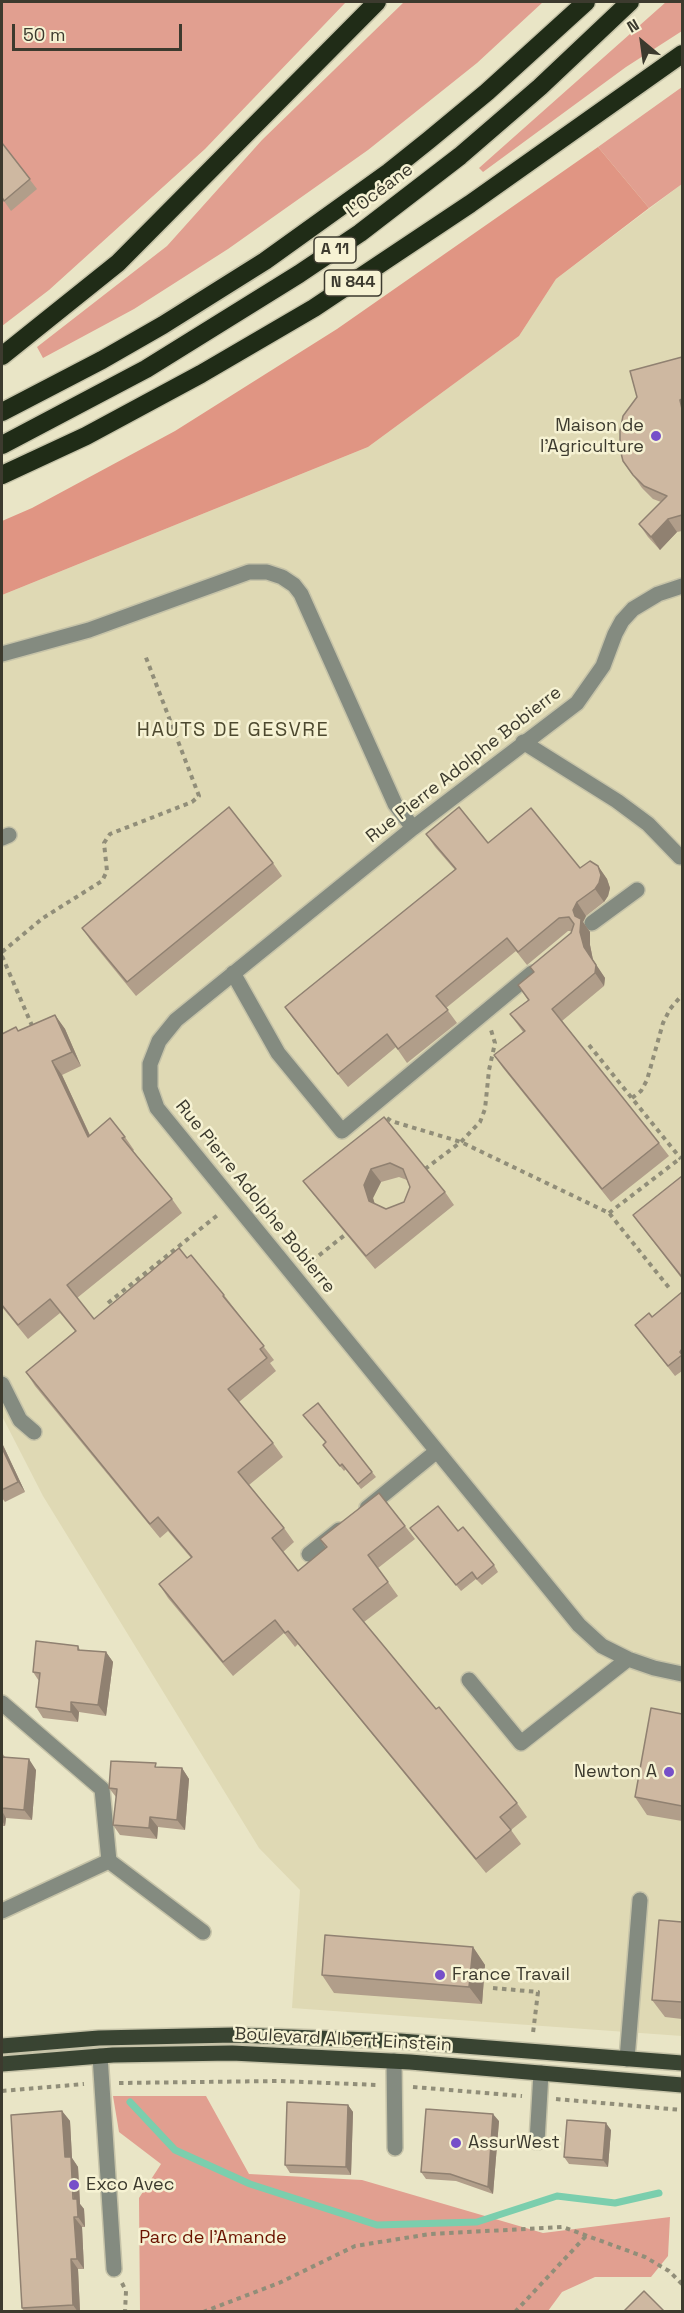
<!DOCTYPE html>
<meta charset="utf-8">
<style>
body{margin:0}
#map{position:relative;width:684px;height:2313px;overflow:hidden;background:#e9e5c6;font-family:"Space Grotesk",sans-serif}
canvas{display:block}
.frame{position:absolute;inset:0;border:3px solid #3c3a2e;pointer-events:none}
.north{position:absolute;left:612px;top:12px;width:60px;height:60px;-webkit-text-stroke:4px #f6f2d3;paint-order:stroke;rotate:331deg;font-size:16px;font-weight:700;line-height:24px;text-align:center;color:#3c3a2e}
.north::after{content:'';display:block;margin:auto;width:21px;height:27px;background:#3c3a2e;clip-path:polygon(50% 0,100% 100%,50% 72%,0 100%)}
.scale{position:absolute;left:12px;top:24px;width:170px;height:27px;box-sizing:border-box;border:3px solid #3c3a2e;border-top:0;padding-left:8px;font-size:18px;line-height:21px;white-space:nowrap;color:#3c3a2e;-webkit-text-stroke:4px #f6f2d3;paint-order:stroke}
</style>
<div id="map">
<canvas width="684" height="2313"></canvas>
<div class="frame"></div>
<div class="north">N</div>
<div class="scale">50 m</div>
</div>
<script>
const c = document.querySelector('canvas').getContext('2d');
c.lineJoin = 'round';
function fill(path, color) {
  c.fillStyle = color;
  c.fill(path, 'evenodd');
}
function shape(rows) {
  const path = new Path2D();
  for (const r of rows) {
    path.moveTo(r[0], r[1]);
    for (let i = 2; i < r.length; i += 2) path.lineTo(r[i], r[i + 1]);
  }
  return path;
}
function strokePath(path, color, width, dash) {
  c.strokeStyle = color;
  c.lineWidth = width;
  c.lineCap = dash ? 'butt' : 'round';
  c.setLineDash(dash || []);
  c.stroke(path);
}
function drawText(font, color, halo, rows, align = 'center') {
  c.font = font + ' "Space Grotesk",sans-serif';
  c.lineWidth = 5;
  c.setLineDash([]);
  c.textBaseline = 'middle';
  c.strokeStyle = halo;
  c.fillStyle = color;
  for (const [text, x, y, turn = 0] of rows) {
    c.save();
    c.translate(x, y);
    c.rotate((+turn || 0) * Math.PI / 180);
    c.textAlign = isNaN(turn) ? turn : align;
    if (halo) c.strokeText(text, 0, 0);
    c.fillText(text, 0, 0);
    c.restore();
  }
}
fill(shape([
 [682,184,682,2036,292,2008,300,1890,259,1848,43,1496,2,1416,2,595,368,447,519,336,556,279]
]), '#dfd9b4');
fill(shape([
 [2,2,346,2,205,149,49,290,2,326],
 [404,2,543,2,477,63,368,150,228,249,134,309,43,358,37,347,167,246,262,140],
 [666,2,682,2,682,31,626,67,483,172,479,168],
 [682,87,682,184,649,208,598,147],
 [113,2096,206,2096,249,2174,362,2180,543,2233,670,2217,668,2256,651,2277,595,2277,562,2292,548,2311,140,2311,139,2198,161,2164,119,2132]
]), '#e19f90');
fill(shape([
 [598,147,649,208,556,279,519,336,368,447,2,595,2,521,32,508,175,431,337,329]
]), '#e09583');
strokePath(shape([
 [130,2102,175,2150,250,2184,377,2225,477,2222,557,2196,615,2203,659,2193]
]), '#7bcead', 7);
const minor = shape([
 [682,586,658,594,633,609,622,621,615,634,603,666,577,703,413,828,176,1020,159,1041,150,1064,150,1088,157,1108,579,1625,602,1646,628,1659,654,1668,682,1674],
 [2,654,89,630,249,572,267,572,282,577,294,585,301,594,395,804,413,828],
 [523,742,617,801,648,824,680,857],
 [2,838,9,835],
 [592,923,637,890],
 [233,973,278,1053,342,1131,532,973],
 [2,1384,20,1420,34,1432],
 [367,1508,437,1451],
 [309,1554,339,1530],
 [469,1680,521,1743,628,1659],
 [2,1703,102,1789,109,1861],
 [2,1911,109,1861,203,1932],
 [100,2056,114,2269],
 [627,2059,640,1900],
 [394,2061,395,2148],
 [537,2142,541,2073]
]);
const major = shape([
 [2,2046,99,2038,234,2035,400,2041,682,2063],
 [2,2064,113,2055,232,2053,410,2062,682,2085]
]);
const highway = shape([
 [2,356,118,263,377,2],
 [2,412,102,360,163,325,265,261,389,172,429,140,487,92,586,2],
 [2,445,146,369,299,274,360,233,460,156,540,87,630,2],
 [2,475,86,436,201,374,314,308,470,204,682,54]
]);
strokePath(minor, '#c6c3a8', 18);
strokePath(major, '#c6c3a8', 18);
strokePath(highway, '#c6c3a8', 21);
strokePath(shape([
 [2,952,43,918,102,881,107,871,104,843,110,834,192,802,199,796,145,655],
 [2,956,33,1028],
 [589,1045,681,1159],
 [632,1098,641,1091,647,1080,663,1023,670,1009,682,995],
 [387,1118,391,1121,461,1142,609,1213,670,1289],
 [425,1169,461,1142,480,1122,485,1109,489,1070,495,1043,491,1030],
 [609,1213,682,1157],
 [312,1261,346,1234],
 [108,1303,219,1214],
 [493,1988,538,1992,533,2033],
 [119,2083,279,2081,378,2085],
 [413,2087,522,2096],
 [2,2091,84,2084],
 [556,2099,682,2110],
 [122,2283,126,2291,125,2312],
 [203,2312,279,2283,355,2246,430,2234,563,2227,645,2257,669,2271,682,2284],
 [515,2312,586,2236]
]), '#918e79', 4, [4.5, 4.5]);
strokePath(minor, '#848b80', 15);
strokePath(major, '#394432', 15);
strokePath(highway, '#202c17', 18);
fill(shape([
 [2,143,37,189,11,211,2,198],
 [682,357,682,531,677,532,660,550,648,537,639,524,661,502,653,499,642,488,623,461],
 [426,834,488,843,580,868,598,866,607,879,610,888,608,896,604,902,586,916,583,922,590,932,590,945,593,960,605,978,604,986,562,1021,659,1143,669,1156,611,1202,503,1068,494,1055,523,1032,510,1014,528,1000,518,985,534,972,571,933,572,931,568,931,527,965,516,951,446,1008,457,1023,407,1063,396,1047,348,1087,294,1020,285,1007,455,870,435,847],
 [273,863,282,876,136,996,91,941,82,928],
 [55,1015,65,1029,81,1066,62,1075,90,1135,125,1137,134,1150,133,1151,172,1199,182,1213,77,1298,94,1319,187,1258,224,1295,274,1360,270,1363,276,1371,239,1402,273,1443,283,1457,249,1485,284,1528,294,1542,283,1552,298,1571,326,1548,320,1539,405,1526,415,1539,378,1568,398,1596,364,1622,436,1709,517,1803,527,1817,511,1830,521,1844,486,1873,298,1644,295,1647,284,1633,233,1676,168,1598,159,1584,191,1558,168,1531,160,1538,35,1386,26,1372,75,1331,60,1313,28,1339,2,1307,2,1034,18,1031],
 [384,1117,445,1192,454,1205,375,1269,313,1194,303,1181],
 [399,1177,407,1180,410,1187,404,1202,386,1209,374,1203,373,1198,381,1182],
 [682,1176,682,1279,633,1215],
 [682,1292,682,1371,675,1376,635,1325,652,1317],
 [303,1415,372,1472,376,1477,361,1489,346,1469,344,1471,327,1450,323,1445,326,1443],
 [2,1443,25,1492,5,1502,2,1498],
 [410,1528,458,1531,494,1565,498,1572,482,1585,476,1579,461,1591],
 [78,1646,80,1650,106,1652,113,1662,106,1716,79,1712,78,1722,43,1718,36,1707,39,1681,33,1672],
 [682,1714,682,1821,647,1815,635,1797],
 [2,1753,5,1757,36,1770,32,1820,6,1818,5,1826,2,1826],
 [158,1767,182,1768,189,1779,185,1830,158,1827,157,1839,120,1835,113,1825,116,1797,109,1788],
 [682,1922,682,2019,665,2017,652,2000],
 [473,1947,485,1965,482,2004,334,1993,322,1975],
 [348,2105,353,2112,351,2175,290,2173,285,2165],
 [62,2111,70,2121,72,2158,78,2167,80,2204,84,2209,85,2227,82,2227,84,2269,78,2269,80,2312,24,2312,22,2308],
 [499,2121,493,2194,456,2181,426,2179,421,2172],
 [611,2130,608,2167,569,2164,564,2157]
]), '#b19e8a');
fill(shape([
 [668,519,677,532,660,550,651,537],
 [598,866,607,879,610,888,608,896,604,902,595,889],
 [577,902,586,916,583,922,590,932,590,945,593,960,605,978,604,986,595,973,584,947,573,910],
 [55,1015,65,1029,81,1066,72,1052],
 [52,1061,62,1075,97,1151,88,1137],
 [371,1169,381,1182,373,1198,378,1214,369,1201,364,1185],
 [2,1443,25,1492,18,1482,2,1448],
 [106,1652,113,1662,106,1716,98,1705],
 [71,1702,79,1712,78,1722,71,1712],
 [29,1759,36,1770,32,1820,24,1810],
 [182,1768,189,1779,185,1830,177,1820],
 [2,1811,6,1818,5,1826,2,1820],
 [150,1817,158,1827,157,1839,149,1828],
 [473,1947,485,1965,482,2004,469,1987],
 [348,2105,353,2112,351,2175,346,2167],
 [62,2111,70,2121,72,2158,78,2167,80,2204,84,2209,85,2227,78,2217,65,2157],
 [493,2114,499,2121,493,2194,488,2187],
 [606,2123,611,2130,608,2167,603,2160],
 [74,2217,82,2227,84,2269,77,2259],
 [71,2259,78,2269,80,2312,78,2312,73,2305]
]), '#908171');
const building = shape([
 [2,143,30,179,4,201,2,197,2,143],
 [682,357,682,399,680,400,682,409,682,515,668,519,651,537,639,524,667,496,644,486,633,475,623,461,620,449,620,431,623,416,637,397,630,371,682,357],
 [229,807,273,863,127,982,82,928,229,807],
 [459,807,488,843,531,808,580,868,590,861,598,866,601,875,599,883,595,889,577,902,573,910,575,916,581,919,580,932,584,947,596,965,595,973,552,1009,659,1143,602,1189,494,1055,525,1031,510,1014,529,1000,518,985,534,972,530,967,571,933,574,924,569,917,559,918,518,952,507,938,436,996,448,1010,398,1049,387,1034,338,1074,285,1007,456,869,426,834,459,807],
 [55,1015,72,1052,52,1061,88,1137,110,1118,125,1137,122,1138,172,1199,67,1285,94,1319,179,1248,187,1258,191,1255,224,1295,223,1296,264,1346,260,1349,267,1358,228,1389,273,1443,238,1472,284,1528,272,1538,298,1571,327,1547,320,1539,379,1493,405,1526,368,1555,388,1582,353,1609,436,1709,439,1707,517,1803,500,1817,511,1830,476,1859,288,1631,285,1633,275,1620,223,1662,159,1584,192,1557,158,1517,150,1524,26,1372,76,1331,50,1299,18,1325,2,1305,2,1034,16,1027,18,1031,55,1015],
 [384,1117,445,1192,366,1256,303,1181,384,1117],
 [390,1163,403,1169,410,1187,404,1202,386,1209,369,1201,364,1185,371,1169,390,1163],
 [682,1176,682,1277,633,1215,682,1176],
 [682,1292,682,1349,680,1352,682,1355,668,1366,635,1325,649,1313,652,1317,682,1292],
 [318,1403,372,1472,358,1484,342,1464,340,1466,323,1445,326,1442,303,1415,318,1403],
 [2,1448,18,1482,2,1490,2,1448],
 [438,1506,458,1531,463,1527,494,1565,477,1579,472,1572,456,1585,410,1528,438,1506],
 [36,1641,78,1646,78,1650,106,1652,98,1705,71,1702,71,1712,36,1707,40,1673,33,1672,36,1641],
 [651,1708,682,1714,682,1806,635,1797,651,1708],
 [2,1757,29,1759,24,1810,2,1808,2,1757],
 [111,1761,156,1763,155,1767,182,1768,177,1820,150,1817,149,1828,113,1825,117,1789,109,1788,111,1761],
 [659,1920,682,1922,682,2002,652,2000,659,1920],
 [325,1935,473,1947,469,1987,322,1975,325,1935],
 [287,2102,348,2105,346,2167,285,2165,287,2102],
 [426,2109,493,2114,488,2187,450,2174,421,2172,426,2109],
 [62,2111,65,2157,71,2157,73,2199,77,2199,78,2217,74,2217,77,2259,71,2259,73,2305,22,2308,11,2115,62,2111],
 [567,2120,606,2123,603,2160,564,2157,567,2120],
 [644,2291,665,2312,623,2312,644,2291]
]);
fill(building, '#ceb8a1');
strokePath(building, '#908171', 1.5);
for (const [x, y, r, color] of [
 [656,436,6,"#7650c9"],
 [669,1772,6,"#7650c9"],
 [440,1975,6,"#7650c9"],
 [456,2143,6,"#7650c9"],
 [74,2185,6,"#7650c9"]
]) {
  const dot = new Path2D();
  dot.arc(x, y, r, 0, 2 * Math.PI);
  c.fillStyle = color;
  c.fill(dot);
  strokePath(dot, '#f6f2d3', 2);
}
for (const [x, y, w] of [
 [335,250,42],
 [353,283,57]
]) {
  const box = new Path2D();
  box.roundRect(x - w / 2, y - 13, w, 26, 4.5);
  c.fillStyle = '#f6f2d3';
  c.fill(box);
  strokePath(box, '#3c3a2e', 1.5);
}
drawText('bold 16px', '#3c3a2e', null, [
 ["A 11",335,250],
 ["N 844",353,283]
]);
drawText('18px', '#3c3a2e', '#f6f2d3', [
 ["L’Océane",380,191,-37],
 ["Rue Pierre Adolphe Bobierre",464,765,-38],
 ["Rue Pierre Adolphe Bobierre",255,1197,51],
 ["Boulevard Albert Einstein",343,2040,3]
]);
drawText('18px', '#3c3a2e', '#f6f2d3', [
 ["Maison de",644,426,"right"],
 ["l'Agriculture",644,447,"right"],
 ["Newton A",657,1772,"right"],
 ["France Travail",452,1975],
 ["AssurWest",468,2143],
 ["Exco Avec",86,2185]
], 'left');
drawText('18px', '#6b1200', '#f6f2d3', [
 ["Parc de l'Amande",213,2238]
]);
c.letterSpacing = '1.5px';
drawText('20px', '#4d492f', '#f6f2d3', [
 ["HAUTS DE GESVRE",233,731]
]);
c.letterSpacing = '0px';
</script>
